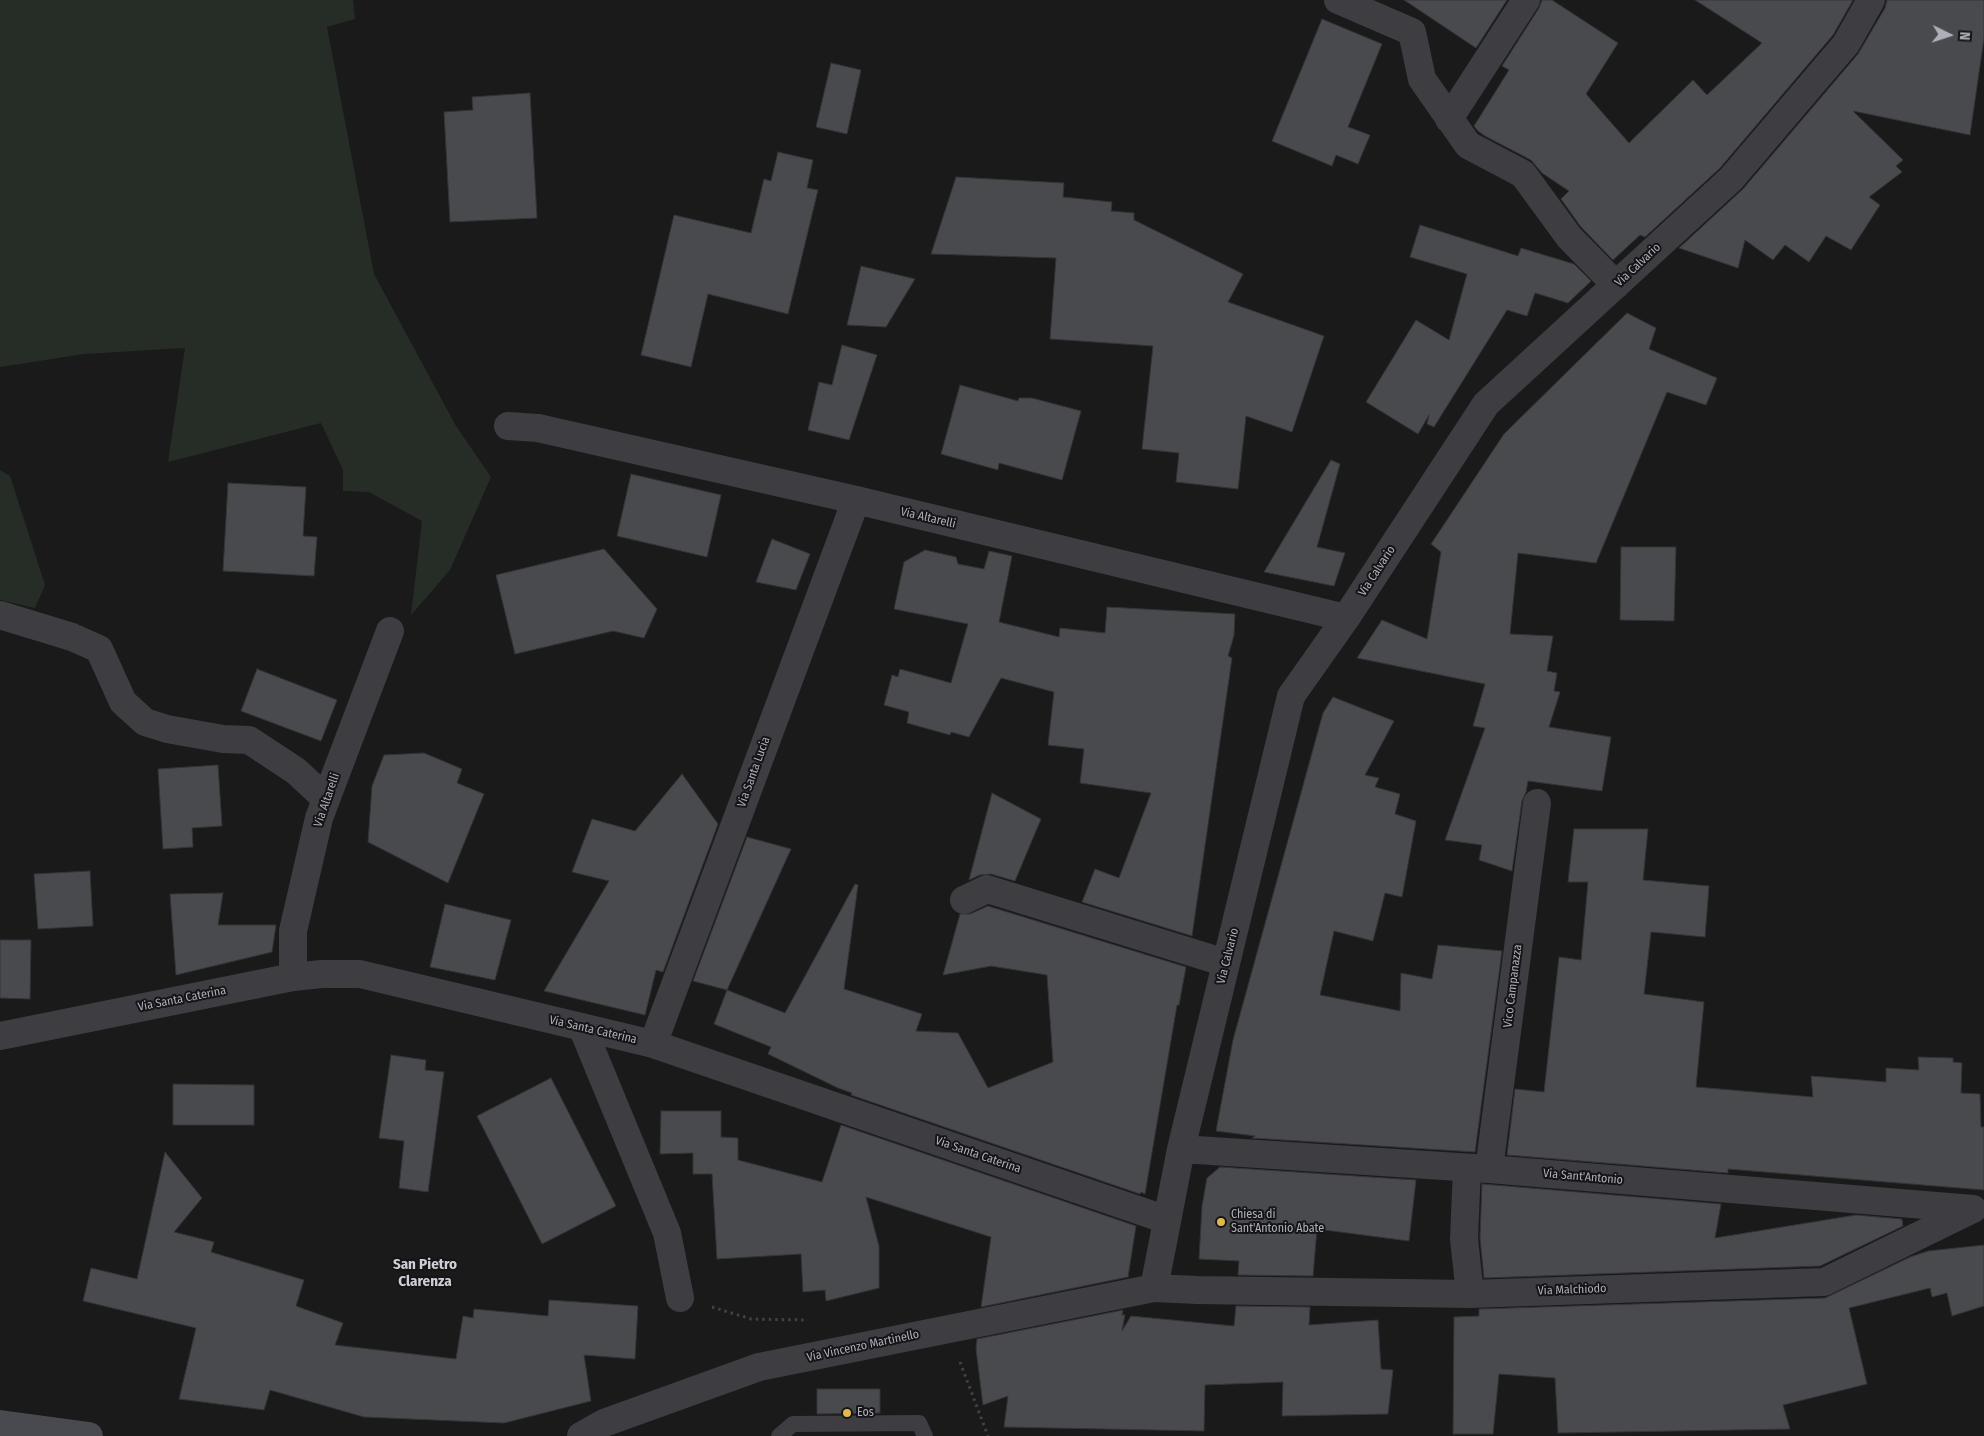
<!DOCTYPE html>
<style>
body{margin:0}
#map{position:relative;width:1984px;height:1436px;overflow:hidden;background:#1a1a1b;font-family:"Fira Sans Condensed",sans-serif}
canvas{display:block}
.north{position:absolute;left:1924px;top:10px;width:50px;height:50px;-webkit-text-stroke:4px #151416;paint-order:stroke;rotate:94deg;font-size:14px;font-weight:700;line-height:20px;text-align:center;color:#adb0ba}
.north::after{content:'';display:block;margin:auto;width:18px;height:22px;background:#adb0ba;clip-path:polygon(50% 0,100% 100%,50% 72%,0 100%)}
</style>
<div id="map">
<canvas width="1984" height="1436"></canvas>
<div class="north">N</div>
</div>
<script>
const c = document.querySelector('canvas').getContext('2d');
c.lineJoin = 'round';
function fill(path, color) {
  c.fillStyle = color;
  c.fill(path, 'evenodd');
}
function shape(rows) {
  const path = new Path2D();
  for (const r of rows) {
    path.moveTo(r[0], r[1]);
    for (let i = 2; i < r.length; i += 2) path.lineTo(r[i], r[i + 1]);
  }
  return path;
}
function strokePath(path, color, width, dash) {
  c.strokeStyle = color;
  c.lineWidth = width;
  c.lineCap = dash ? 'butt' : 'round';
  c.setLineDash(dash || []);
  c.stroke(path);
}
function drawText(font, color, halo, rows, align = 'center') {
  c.font = font + ' "Fira Sans Condensed",sans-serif';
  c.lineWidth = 4;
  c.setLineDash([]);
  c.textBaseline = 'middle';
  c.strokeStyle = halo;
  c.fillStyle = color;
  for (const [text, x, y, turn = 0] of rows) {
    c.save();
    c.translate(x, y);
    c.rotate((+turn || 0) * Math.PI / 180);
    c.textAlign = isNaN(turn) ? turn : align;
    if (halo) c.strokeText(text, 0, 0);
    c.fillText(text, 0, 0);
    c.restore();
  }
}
fill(shape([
 [0,0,353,0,355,19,327,27,374,274,456,426,491,477,450,570,411,615,422,521,369,492,343,491,343,470,321,423,168,462,185,348,84,354,0,367],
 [0,470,10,476,45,585,35,608,0,600]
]), '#262d27');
const building = shape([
 [1404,0,1507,0,1476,48,1404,0],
 [1542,0,1552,0,1618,43,1586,94,1629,143,1693,80,1707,95,1762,43,1695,0,1853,0,1833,35,1720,168,1645,237,1640,235,1613,260,1581,227,1561,199,1569,191,1542,173,1531,160,1485,136,1478,131,1474,126,1509,70,1502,66,1539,8,1542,0],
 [1887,0,1984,0,1984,38,1970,135,1853,111,1903,160,1896,166,1902,172,1869,197,1880,205,1851,250,1826,236,1809,262,1785,245,1773,260,1745,240,1738,268,1679,248,1743,189,1858,54,1885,8,1887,0],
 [1322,19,1382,44,1348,127,1370,135,1358,164,1336,155,1332,166,1272,141,1322,19],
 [831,63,861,70,847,134,816,127,831,63],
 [530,93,537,218,450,222,444,112,473,110,472,97,530,93],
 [778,152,813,160,807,188,818,190,788,314,708,294,691,367,641,355,674,215,751,233,764,179,771,181,778,152],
 [956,177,1064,183,1063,197,1112,202,1111,211,1134,213,1134,220,1243,274,1228,302,1324,336,1292,432,1246,416,1238,489,1176,482,1179,453,1142,449,1153,346,1050,339,1056,258,931,254,956,177],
 [1420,225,1518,256,1521,248,1574,264,1591,281,1568,303,1535,293,1527,316,1507,310,1434,427,1427,424,1429,415,1418,434,1366,402,1416,320,1449,340,1467,274,1410,257,1420,225],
 [861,266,915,279,886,327,847,325,861,266],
 [1627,313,1656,328,1649,349,1717,378,1706,405,1667,392,1596,563,1518,553,1510,634,1553,636,1547,671,1557,673,1554,691,1560,692,1549,727,1611,737,1602,791,1528,781,1526,792,1522,801,1512,871,1479,860,1482,845,1445,840,1485,728,1473,726,1485,684,1357,658,1382,620,1427,639,1441,552,1431,544,1504,434,1627,313],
 [842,345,877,355,849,440,808,430,819,382,832,385,842,345],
 [960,385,1018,401,1019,398,1032,398,1081,411,1062,480,999,463,998,470,941,454,960,385],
 [1331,460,1340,464,1317,547,1345,553,1334,586,1264,572,1331,460],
 [631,474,721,495,707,557,617,536,631,474],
 [228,483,306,487,303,536,317,537,314,576,223,571,228,483],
 [772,539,810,554,796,590,756,582,772,539],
 [1621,547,1676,547,1674,621,1620,620,1621,547],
 [604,549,657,609,644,638,613,631,515,654,496,575,604,549],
 [925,550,956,557,958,564,984,569,989,551,1012,556,999,622,1059,637,1060,628,1105,633,1107,607,1235,614,1234,635,1228,656,1232,658,1192,936,1082,902,1095,869,1119,878,1151,793,1080,783,1084,749,1048,745,1054,692,1001,678,969,737,951,732,950,735,907,723,909,712,884,705,892,675,898,677,900,669,951,683,968,624,894,609,904,562,925,550],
 [257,669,337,700,321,741,241,711,257,669],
 [1333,697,1394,721,1365,775,1379,778,1375,787,1400,794,1395,814,1416,821,1402,897,1385,893,1373,941,1334,931,1320,995,1400,1011,1401,973,1432,979,1438,945,1502,951,1475,1152,1252,1138,1255,1136,1216,1131,1233,1040,1323,713,1333,697],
 [424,753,462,769,457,783,484,794,448,883,368,842,372,786,384,755,424,753],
 [218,765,222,826,192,828,193,847,163,849,158,769,218,765],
 [682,774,718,824,663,972,656,970,645,1015,544,991,609,881,572,872,592,819,635,831,682,774],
 [992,793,1041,819,1015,881,991,874,980,875,969,880,992,793],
 [1574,829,1648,829,1643,880,1709,886,1705,937,1651,932,1644,994,1704,1002,1696,1087,1813,1097,1811,1076,1886,1082,1886,1068,1919,1070,1918,1057,1953,1058,1953,1062,1962,1063,1961,1093,1980,1094,1981,1127,1984,1127,1984,1190,1728,1169,1728,1173,1507,1155,1515,1089,1544,1092,1559,957,1581,960,1588,882,1568,882,1574,829],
 [747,837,791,849,727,990,693,981,747,837],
 [90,871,93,926,38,929,34,874,90,871],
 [855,884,858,885,844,989,922,1014,916,1031,958,1033,988,1088,1053,1062,1047,975,991,966,943,975,960,914,970,914,988,906,1186,967,1179,1005,1177,1005,1145,1194,1141,1192,1140,1194,851,1095,852,1093,838,1088,768,1054,771,1047,714,1024,727,990,785,1013,855,884],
 [223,893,218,925,276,925,272,952,176,975,170,894,223,893],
 [445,904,511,920,495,980,430,967,445,904],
 [0,940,31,940,30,999,0,998,0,940],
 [391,1055,426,1060,425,1070,444,1072,428,1192,399,1188,404,1141,379,1138,391,1055],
 [551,1078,616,1206,542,1244,477,1116,551,1078],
 [173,1084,254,1085,254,1125,173,1125,173,1084],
 [661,1111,721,1111,721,1137,738,1138,738,1160,822,1182,841,1125,1136,1226,1128,1277,981,1307,991,1237,866,1197,879,1246,879,1288,826,1301,825,1290,803,1292,801,1254,717,1259,712,1174,693,1174,693,1153,660,1154,661,1111],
 [165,1152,202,1198,174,1232,214,1242,211,1252,304,1280,296,1306,343,1323,335,1345,456,1359,463,1316,473,1318,474,1309,548,1316,549,1300,638,1306,635,1359,584,1355,591,1401,504,1423,364,1417,270,1390,264,1410,179,1399,196,1328,83,1301,91,1268,137,1279,165,1152],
 [1220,1167,1416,1180,1409,1241,1317,1229,1313,1276,1238,1275,1239,1261,1199,1259,1202,1206,1207,1178,1220,1167],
 [1482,1184,1721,1204,1715,1238,1856,1215,1902,1219,1903,1226,1820,1266,1484,1278,1480,1238,1482,1184],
 [1984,1245,1984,1306,1952,1316,1947,1293,1932,1297,1930,1288,1849,1308,1867,1384,1783,1405,1790,1429,1558,1433,1555,1378,1499,1374,1493,1434,1453,1434,1454,1317,1479,1316,1479,1309,1825,1298,1910,1257,1928,1251,1984,1245],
 [1236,1306,1310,1307,1309,1325,1378,1320,1381,1369,1393,1370,1388,1414,1282,1416,1283,1382,1205,1385,1204,1431,1004,1427,1008,1396,983,1405,976,1349,977,1339,1123,1310,1122,1315,1125,1315,1122,1331,1131,1316,1234,1326,1236,1306],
 [817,1389,880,1389,880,1413,817,1414,817,1389]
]);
fill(building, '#494a4e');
strokePath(building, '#343437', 1);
strokePath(shape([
 [712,1307,751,1319,804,1320],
 [960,1362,988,1436]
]), '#414247', 3, [2.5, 4]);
strokePath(shape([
 [779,1436,793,1424,919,1423,925,1436]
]), '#3d3d42', 16);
strokePath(shape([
 [1338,0,1412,32,1422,79,1468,145,1523,174,1569,237,1616,285],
 [1449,119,1526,0],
 [508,426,538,428,856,500,1346,618],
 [0,615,72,637,99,649,123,702,145,722,167,729,223,739,249,740,296,771,326,799],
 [964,900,987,889,1226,963],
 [293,977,293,931,319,818,390,631],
 [582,1027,667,1233,680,1298],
 [0,1036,293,977,322,974,360,974,653,1044,1167,1220],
 [653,1044,856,500],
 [1181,1149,1489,1169,1973,1209],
 [1467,1168,1464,1239,1470,1294],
 [1489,1169,1537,803],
 [1154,1288,1181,1149,1291,696,1346,618,1486,404,1731,179,1846,44,1871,0],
 [581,1436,604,1423,759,1367,1154,1288,1197,1290,1470,1294,1824,1282,1973,1209]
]), '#3d3d42', 28);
strokePath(shape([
 [0,1424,89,1436]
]), '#494a50', 28);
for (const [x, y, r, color] of [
 [1221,1222,5,"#e0b84d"],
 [847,1413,5,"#e0b84d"]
]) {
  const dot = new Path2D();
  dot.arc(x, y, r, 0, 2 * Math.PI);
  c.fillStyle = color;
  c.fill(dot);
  strokePath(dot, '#151416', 2);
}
drawText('12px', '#adb0ba', '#151416', [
 ["Via Calvario",1638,265,-43],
 ["Via Altarelli",928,518,13],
 ["Via Calvario",1377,571,-57],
 ["Via Santa Lucia",754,772,-70],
 ["Via Altarelli",327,800,-71],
 ["Via Calvario",1228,956,-76],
 ["Vico Campanazza",1513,986,-83],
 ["Via Santa Caterina",182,999,-11],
 ["Via Santa Caterina",593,1030,13],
 ["Via Santa Caterina",978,1155,19],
 ["Via Sant'Antonio",1583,1177,5],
 ["Via Malchiodo",1572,1290,-2],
 ["Via Vincenzo Martinello",863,1346,-12]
]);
drawText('12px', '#adb0ba', '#151416', [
 ["Chiesa di",1231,1215],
 ["Sant'Antonio Abate",1231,1229],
 ["Eos",857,1413]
], 'left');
drawText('bold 15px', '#cecfd6', '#151416', [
 ["San Pietro",425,1265],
 ["Clarenza",425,1282]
]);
</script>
